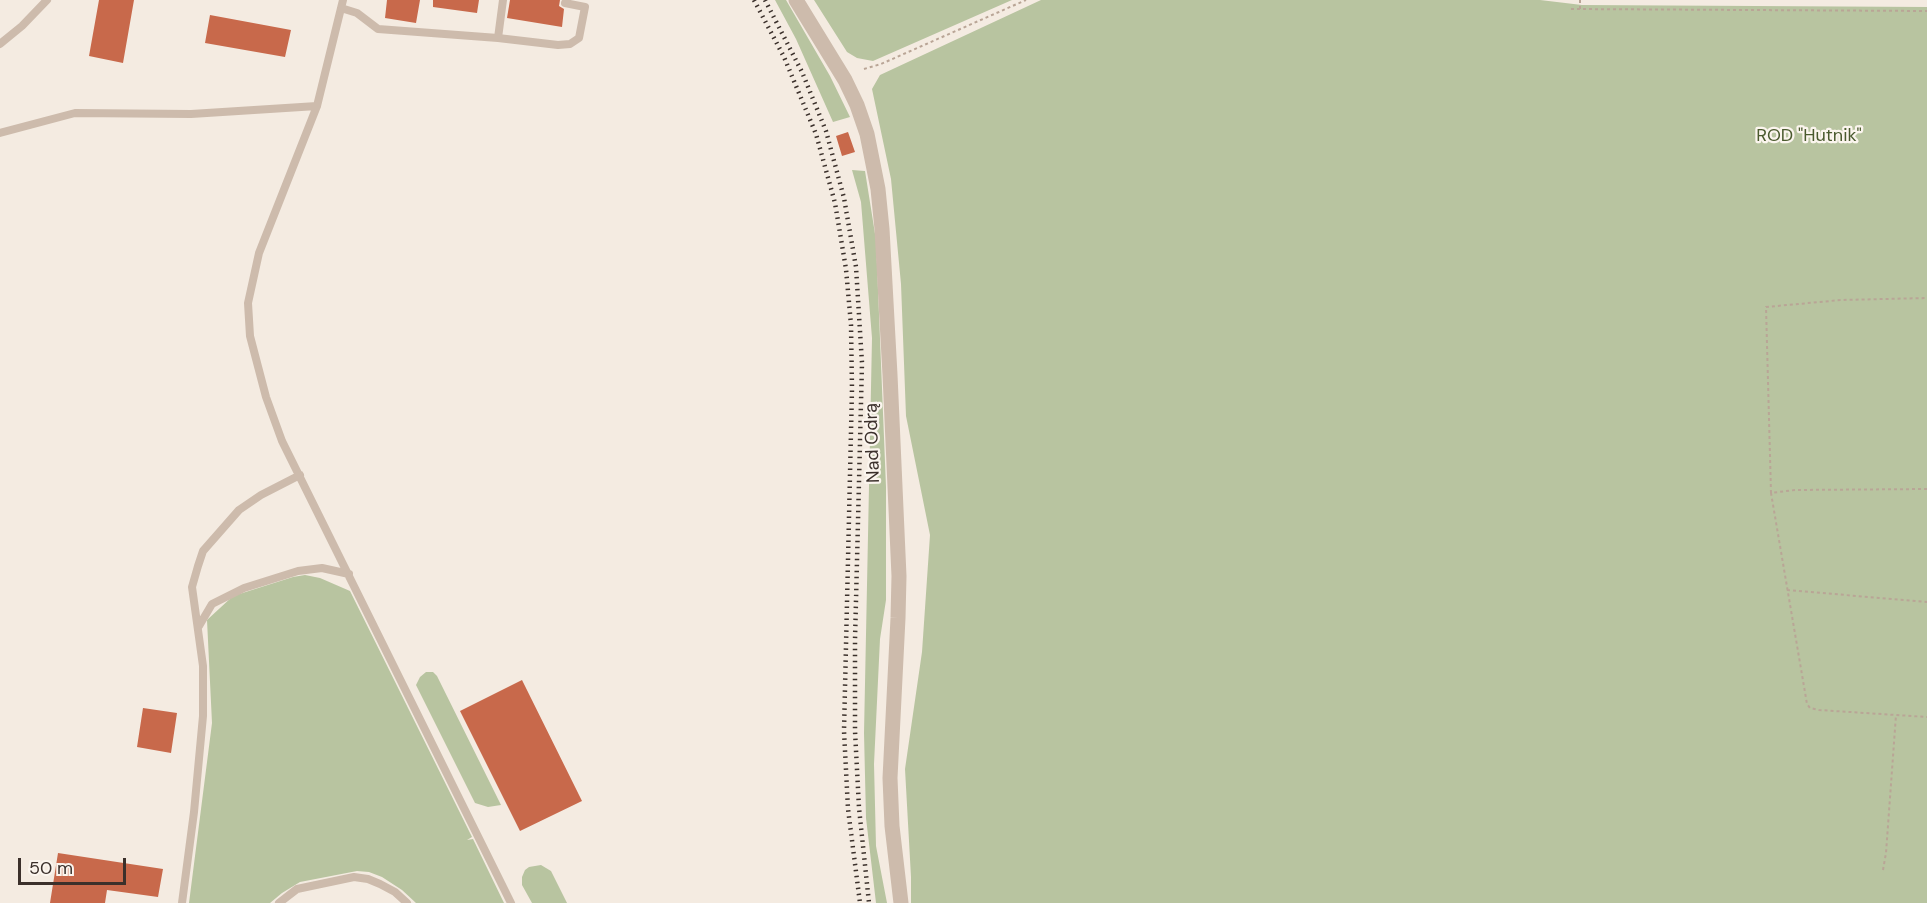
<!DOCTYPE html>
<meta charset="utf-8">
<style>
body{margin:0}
#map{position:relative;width:1927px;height:903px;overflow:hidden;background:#f4ebe1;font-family:"DM Sans",sans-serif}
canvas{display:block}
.scale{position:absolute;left:18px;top:858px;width:108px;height:27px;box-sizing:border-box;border:3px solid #3b302b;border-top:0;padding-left:8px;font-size:18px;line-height:21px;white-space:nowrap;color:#3b302b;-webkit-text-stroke:4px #fbf5ee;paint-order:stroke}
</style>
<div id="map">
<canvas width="1927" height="903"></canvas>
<div class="scale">50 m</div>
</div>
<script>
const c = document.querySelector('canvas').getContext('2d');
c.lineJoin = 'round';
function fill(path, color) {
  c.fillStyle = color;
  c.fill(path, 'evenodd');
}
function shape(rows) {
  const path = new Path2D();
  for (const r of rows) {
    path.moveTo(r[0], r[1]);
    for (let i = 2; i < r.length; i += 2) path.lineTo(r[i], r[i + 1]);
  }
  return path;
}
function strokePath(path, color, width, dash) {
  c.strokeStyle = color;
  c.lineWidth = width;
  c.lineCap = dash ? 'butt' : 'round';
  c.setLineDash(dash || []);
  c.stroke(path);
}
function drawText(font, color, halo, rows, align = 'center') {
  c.font = font + ' "DM Sans",sans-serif';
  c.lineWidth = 4.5;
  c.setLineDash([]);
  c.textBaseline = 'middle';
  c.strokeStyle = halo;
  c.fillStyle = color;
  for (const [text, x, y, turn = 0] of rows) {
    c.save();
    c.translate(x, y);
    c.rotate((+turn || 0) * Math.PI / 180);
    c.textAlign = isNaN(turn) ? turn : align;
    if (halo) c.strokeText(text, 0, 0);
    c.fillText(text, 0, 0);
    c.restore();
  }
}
fill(shape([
 [775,0,786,0,830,76,850,117,833,122,796,39],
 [814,0,1012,0,873,61,857,58,847,52],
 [1041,0,1540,0,1582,5,1927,7,1927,903,911,903,911,877,905,769,922,652,930,535,906,416,901,284,891,179,872,89,880,75],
 [852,170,865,171,876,240,886,487,886,600,880,639,874,764,876,846,887,903,876,903,866,818,864,733,872,338,861,202],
 [305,575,320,578,350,591,472,837,467,840,473,839,504,903,416,903,402,890,382,877,369,872,357,871,300,882,282,893,270,903,189,903,212,723,207,620,233,596,293,577],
 [426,672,433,672,437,676,501,805,488,807,475,803,416,685,420,677],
 [541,865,551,871,567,903,532,903,522,885,522,877,525,870,529,867]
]), '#b8c4a0');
fill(shape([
 [99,0,134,0,123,63,89,56],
 [387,0,420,0,416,23,385,18],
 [433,0,479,0,477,13,433,7],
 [510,0,560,0,559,6,564,9,562,27,507,18],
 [210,15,291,30,285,57,205,43],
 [848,132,855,152,842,156,836,136],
 [522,680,582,801,520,831,460,711],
 [143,708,177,713,171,753,137,747],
 [58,853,163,869,158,897,107,890,105,903,50,903]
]), '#c8694b');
strokePath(shape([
 [1571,9,1927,11],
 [1580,9,1580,0],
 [864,69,881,64,1026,0],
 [1927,489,1795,490,1771,493,1807,704,1810,708,1819,710,1927,717],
 [1771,493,1766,307,1841,300,1927,298],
 [1787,590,1927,602],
 [1883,870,1886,853,1896,715]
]), '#b9a596', 2, [3, 3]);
strokePath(shape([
 [343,0,317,106,259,253,248,303,250,336,266,397,282,441,511,903],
 [341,8,357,13,378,29,498,38,503,0],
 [498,38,558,45,570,44,579,38,585,7,565,3],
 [0,44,22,26,47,0],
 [0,133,75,113,191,114,317,106],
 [199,626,212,604,244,588,298,571,322,568,349,574],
 [182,903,194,812,203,716,203,666,192,587,198,566,203,551,239,510,261,495,300,475],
 [279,903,297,889,354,877,368,879,380,884,395,892,407,903]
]), '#cdbbac', 8);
strokePath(shape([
 [796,0,845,80,857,105,867,134,878,189,882,229,890,375,899,576,898,618,890,778,892,826,901,903]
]), '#cdbbac', 15);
strokePath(shape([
 [754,0,784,57,816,134,835,203,846,269,851,325,852,389,844,731,848,809,860,903],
 [765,0,802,72,826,131,844,198,856,267,862,363,855,640,855,731,859,808,869,903]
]), '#3b302b', 4.5, [1.5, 4.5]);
drawText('18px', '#4a5a2e', '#fbf5ee', [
 ["ROD \"Hutnik\"",1809,136]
]);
drawText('18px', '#3b302b', '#fbf5ee', [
 ["Nad Odrą",873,443,-92]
]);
</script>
